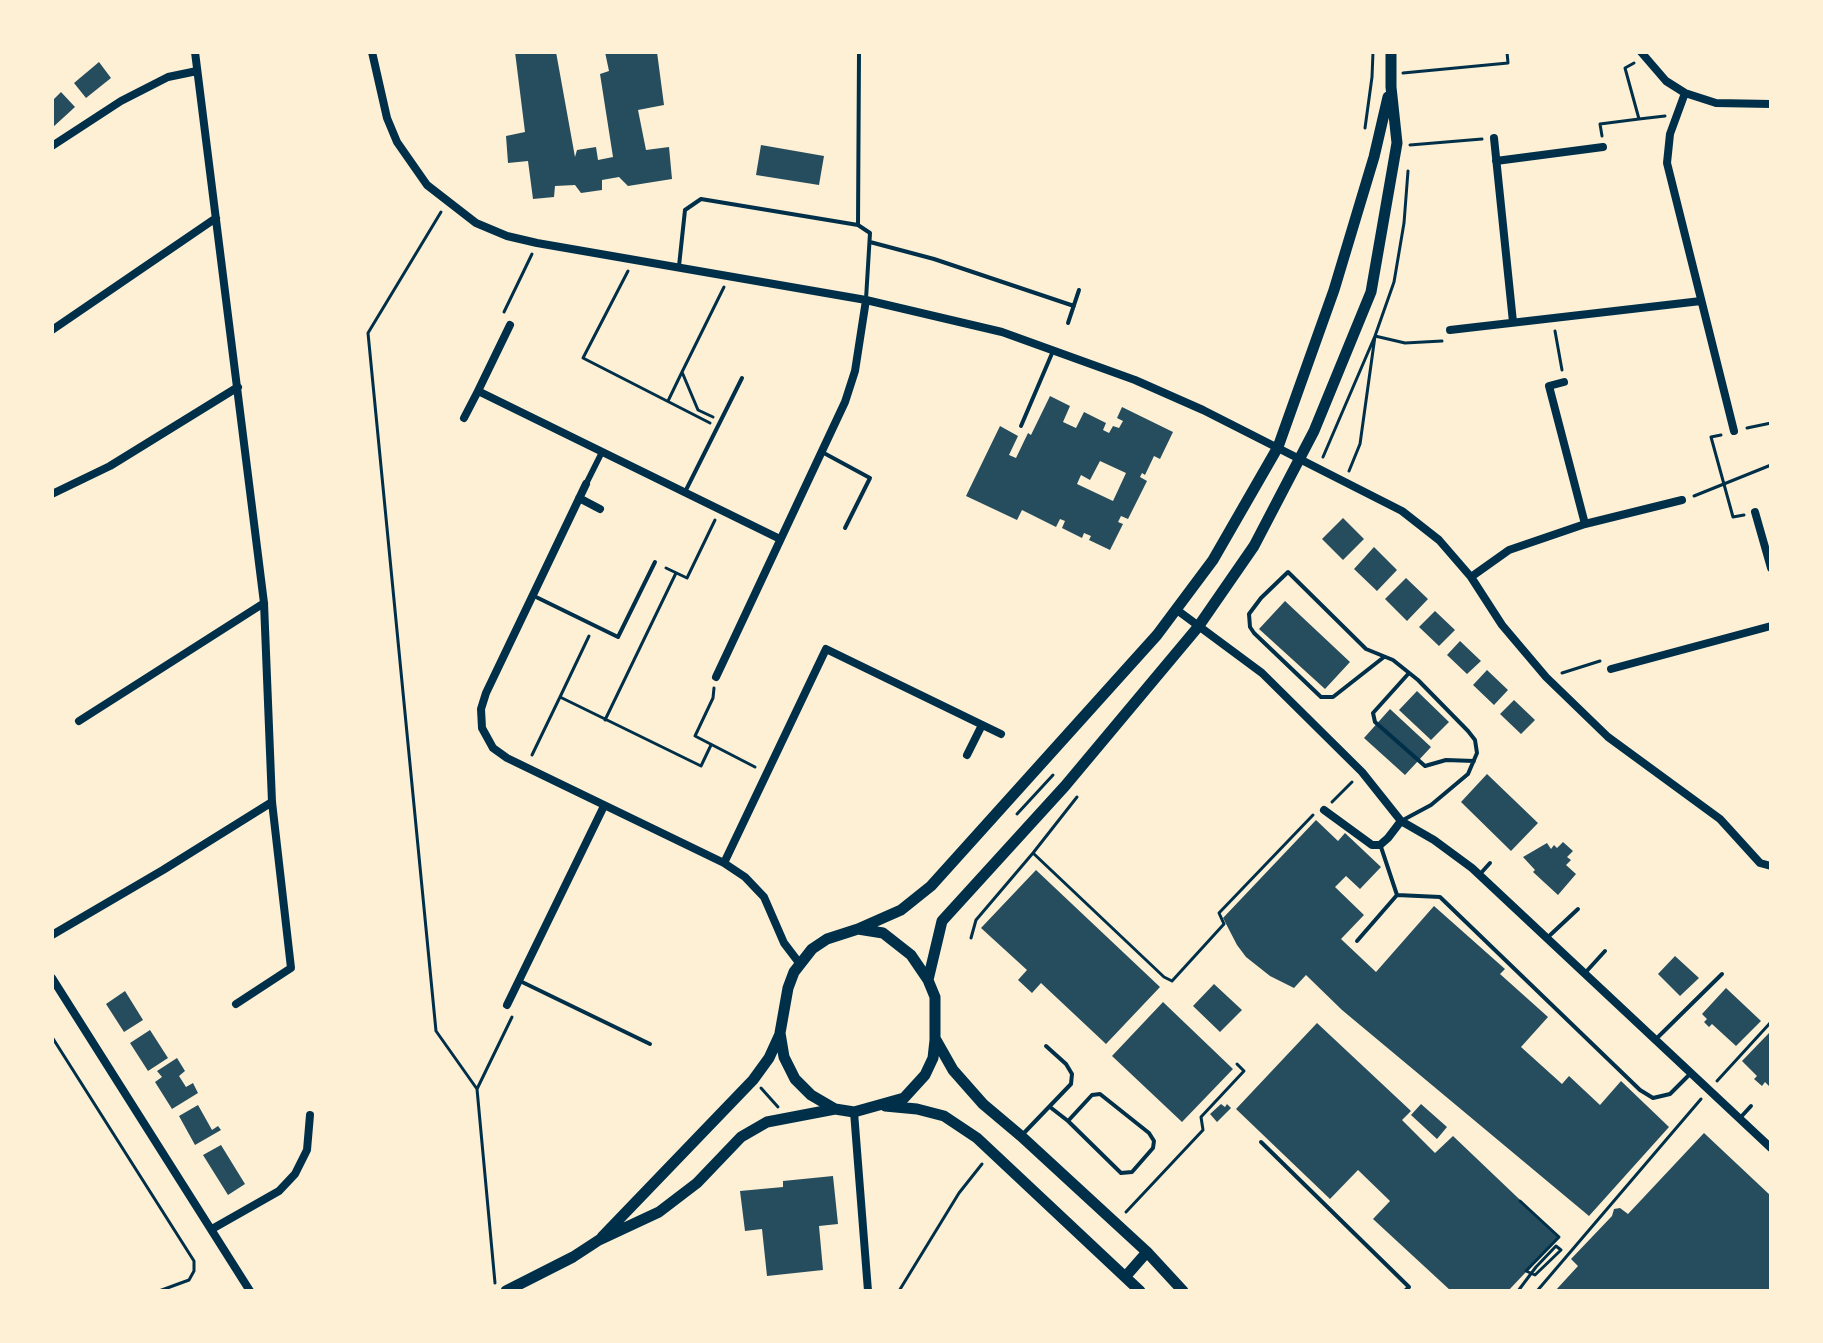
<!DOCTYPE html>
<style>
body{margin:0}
#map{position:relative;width:1823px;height:1343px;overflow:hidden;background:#fdf0d5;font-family:"Alegreya Sans",sans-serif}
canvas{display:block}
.frame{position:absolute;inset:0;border:54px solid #fdf0d5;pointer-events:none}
</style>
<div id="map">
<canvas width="1823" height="1343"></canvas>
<div class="frame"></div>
</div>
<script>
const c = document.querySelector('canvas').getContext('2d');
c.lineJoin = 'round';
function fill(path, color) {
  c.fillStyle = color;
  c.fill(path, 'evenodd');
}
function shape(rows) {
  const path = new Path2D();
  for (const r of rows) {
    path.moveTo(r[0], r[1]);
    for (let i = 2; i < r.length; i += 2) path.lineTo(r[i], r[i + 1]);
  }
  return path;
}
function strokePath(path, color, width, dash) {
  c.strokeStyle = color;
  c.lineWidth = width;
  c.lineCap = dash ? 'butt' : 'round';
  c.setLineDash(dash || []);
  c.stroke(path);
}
fill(shape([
 [515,52,556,52,575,157,577,150,596,147,598,160,613,157,600,74,609,71,605,52,657,52,664,105,638,110,646,150,669,147,672,179,628,186,619,177,602,180,602,190,581,193,575,185,555,186,554,197,533,199,528,161,508,163,506,136,525,132],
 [99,62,111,78,86,98,74,83],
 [61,92,75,107,52,128,52,101],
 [761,145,824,156,819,185,756,175],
 [1050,396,1070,406,1063,422,1076,428,1084,412,1106,423,1103,430,1109,433,1113,426,1119,428,1123,421,1117,418,1122,407,1173,432,1160,459,1154,456,1145,475,1142,473,1140,477,1147,481,1128,519,1121,516,1118,522,1123,524,1110,550,1089,540,1091,536,1084,533,1082,538,1062,528,1065,521,1060,519,1056,527,1022,510,1017,520,966,496,1000,426,1018,436,1009,455,1016,458,1028,433,1031,435],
 [1100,461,1126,473,1113,501,1077,484,1081,475,1090,480],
 [1343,518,1364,539,1343,560,1322,539],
 [1374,547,1397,570,1377,591,1354,569],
 [1406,578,1428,599,1407,621,1385,599],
 [1285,601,1350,662,1325,689,1259,629],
 [1435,611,1455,630,1439,646,1419,627],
 [1460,641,1481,661,1467,674,1447,655],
 [1487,670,1508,690,1494,705,1473,685],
 [1417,691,1449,722,1431,740,1399,710],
 [1514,700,1535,720,1521,734,1500,714],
 [1390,709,1431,747,1405,775,1364,738],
 [1487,774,1538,823,1511,851,1461,802],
 [1316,820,1338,841,1345,833,1381,867,1360,889,1346,876,1335,887,1364,915,1341,939,1376,972,1434,906,1505,969,1500,974,1548,1017,1521,1047,1562,1084,1569,1076,1600,1105,1621,1081,1669,1127,1589,1216,1342,1010,1306,975,1294,988,1270,976,1246,957,1237,945,1223,918],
 [1563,842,1573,851,1567,857,1571,860,1566,865,1576,874,1558,895,1533,872,1535,870,1523,857,1547,843,1551,849,1554,845,1557,848],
 [1036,870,1160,987,1106,1044,1041,983,1032,993,1018,980,1027,970,981,928],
 [1675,956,1699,978,1680,996,1658,974],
 [1214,984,1242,1010,1220,1032,1193,1006],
 [1726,988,1761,1021,1736,1046,1712,1024,1709,1027,1704,1022,1707,1019,1702,1014],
 [125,991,143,1020,124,1032,106,1004],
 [1163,1002,1233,1069,1182,1122,1112,1056],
 [1317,1023,1411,1111,1402,1120,1435,1153,1453,1136,1559,1237,1508,1291,1451,1291,1373,1219,1390,1201,1358,1170,1330,1199,1236,1109],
 [150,1030,168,1058,148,1071,130,1043],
 [1769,1033,1771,1035,1771,1088,1765,1082,1762,1086,1754,1079,1757,1076,1742,1061],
 [177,1058,185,1071,179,1076,186,1087,193,1083,198,1093,172,1109,155,1082,162,1077,157,1071],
 [1221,1104,1225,1107,1227,1104,1231,1108,1217,1122,1210,1114],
 [1421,1104,1447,1127,1437,1139,1411,1115],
 [198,1105,212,1130,218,1126,221,1130,195,1145,179,1116],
 [1704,1133,1771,1196,1771,1291,1555,1291,1578,1266,1571,1259,1612,1216,1614,1209,1620,1208,1628,1214],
 [221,1145,245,1184,228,1195,203,1155],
 [833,1176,838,1224,819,1226,823,1270,767,1276,762,1229,745,1231,740,1191,783,1187,783,1181]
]), '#264d5e');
strokePath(shape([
 [1634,63,1625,68,1639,119,1665,116],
 [1403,73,1508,63,1507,52],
 [1365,128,1372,77,1373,52],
 [1602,136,1600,124,1639,119],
 [1410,145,1482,139],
 [441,212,368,333,436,1031,477,1089,495,1283],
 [628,271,583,358,710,423],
 [504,312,532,254],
 [1555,331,1562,370],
 [668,401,682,372],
 [713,417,698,410,682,372,724,287],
 [1747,428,1771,423],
 [1721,435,1711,437,1733,517,1744,515],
 [1323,457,1375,336,1405,343,1442,341],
 [1349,471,1360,444,1375,336,1394,282,1404,223,1408,171],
 [1694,496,1771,465],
 [666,568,687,578,715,520],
 [1562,673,1600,661],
 [714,688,713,698,695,736,755,767],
 [560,697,589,636],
 [605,720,676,573],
 [532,755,560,697,701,766,711,745],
 [1077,797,1033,853,1164,977,1172,981,1224,924,1219,913,1313,815],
 [1332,802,1352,782],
 [1017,814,1053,775],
 [971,938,976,920,1033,853],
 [52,1037,194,1261,194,1271,189,1280,159,1291],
 [1717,1081,1771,1022],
 [761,1088,778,1107],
 [477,1089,512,1017],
 [1126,1212,1203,1130,1201,1117,1244,1071,1237,1064],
 [899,1291,959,1193,982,1164],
 [1518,1291,1536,1267,1556,1246,1561,1250,1535,1275,1526,1271,1559,1237,1520,1201],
 [1537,1291,1701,1099]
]), '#003049', 3);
strokePath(shape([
 [858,225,859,52],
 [870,242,934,259,1074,306],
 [679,266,685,210,701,199,858,225,870,233,866,299],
 [1068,323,1079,290],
 [1021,426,1053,351],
 [822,452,870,478,845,528],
 [686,490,742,378],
 [534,596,618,637,655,562],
 [1384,657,1333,697,1321,697,1254,633,1250,627,1249,614,1261,598,1288,572,1366,649,1393,660,1418,680,1468,731,1475,740,1477,753,1468,774,1431,805,1403,820],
 [1409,673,1373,713,1375,722,1425,766,1446,760,1474,761],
 [1481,873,1490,863],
 [1397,895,1440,897,1640,1090,1653,1098,1670,1094,1690,1074],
 [1547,938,1578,909],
 [1357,941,1397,895,1381,847],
 [1585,973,1605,951],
 [520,981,650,1044],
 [1656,1039,1722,974],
 [1050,1107,1068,1121,1121,1173,1132,1172,1153,1148,1154,1141,1149,1133,1100,1094,1092,1095,1068,1121],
 [1740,1118,1751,1106],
 [1023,1134,1071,1084,1072,1074,1066,1064,1046,1046],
 [1261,1142,1409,1287,1405,1291]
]), '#003049', 4);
strokePath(shape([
 [586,484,602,452]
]), '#003049', 6);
strokePath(shape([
 [195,52,264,603,272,802,291,968,236,1004],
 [372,52,387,118,397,142,427,185,476,223,507,236,537,243,866,300,1002,332,1135,380,1203,410,1402,511,1439,540,1471,577,1502,625,1546,677,1608,737,1720,819,1760,863,1771,866],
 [1641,52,1666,81,1685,93,1716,103,1771,104],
 [1685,93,1670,134,1667,163,1734,431],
 [1494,138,1513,322],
 [52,146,121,101,168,77,197,71],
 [1496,161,1603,147],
 [510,325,478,391,780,539],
 [52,330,216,218],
 [1450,330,1701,301],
 [1564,382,1549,386,1585,524],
 [464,418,478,391],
 [586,484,486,693,481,709,482,728,493,748,507,758,724,863,745,877,764,897,784,943,800,964],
 [52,494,110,466,238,387],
 [579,498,600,509],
 [1755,512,1771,568],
 [1471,577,1509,550,1585,524,1682,500],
 [1177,610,1262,673,1362,772,1401,821,1434,840,1472,868,1771,1148],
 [1611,669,1771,626],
 [716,677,845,402,855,371,866,300],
 [79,721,264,603],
 [967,755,982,725],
 [1324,810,1372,845,1380,845,1388,838,1401,821],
 [724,863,826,649,1001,734],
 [52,935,163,870,272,802],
 [52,978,250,1291],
 [507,1005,604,806],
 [854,1112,868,1291],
 [212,1229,279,1191,295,1174,307,1150,310,1115]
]), '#003049', 8);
strokePath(shape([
 [858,929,901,910,931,886,1157,635,1213,560,1278,447,1334,290,1374,157,1388,97],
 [928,980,911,955,883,933,858,929,827,939,812,949,794,972,788,988,780,1033,784,1057,795,1079,811,1095,835,1109,854,1112,904,1098,925,1075,933,1058,935,1040,935,997,928,980,942,921,1065,786,1198,627,1254,546,1314,431,1371,292,1397,143,1391,87,1391,52],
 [936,1040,953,1070,983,1104,1021,1136,1147,1252,1183,1291],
 [885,1106,917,1109,944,1116,977,1138,1140,1291],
 [602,1237,753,1080,769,1058,780,1034],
 [1126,1276,1147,1252],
 [506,1291,573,1257,599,1240,659,1212,697,1183,741,1137,767,1122,835,1109]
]), '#003049', 11);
</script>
